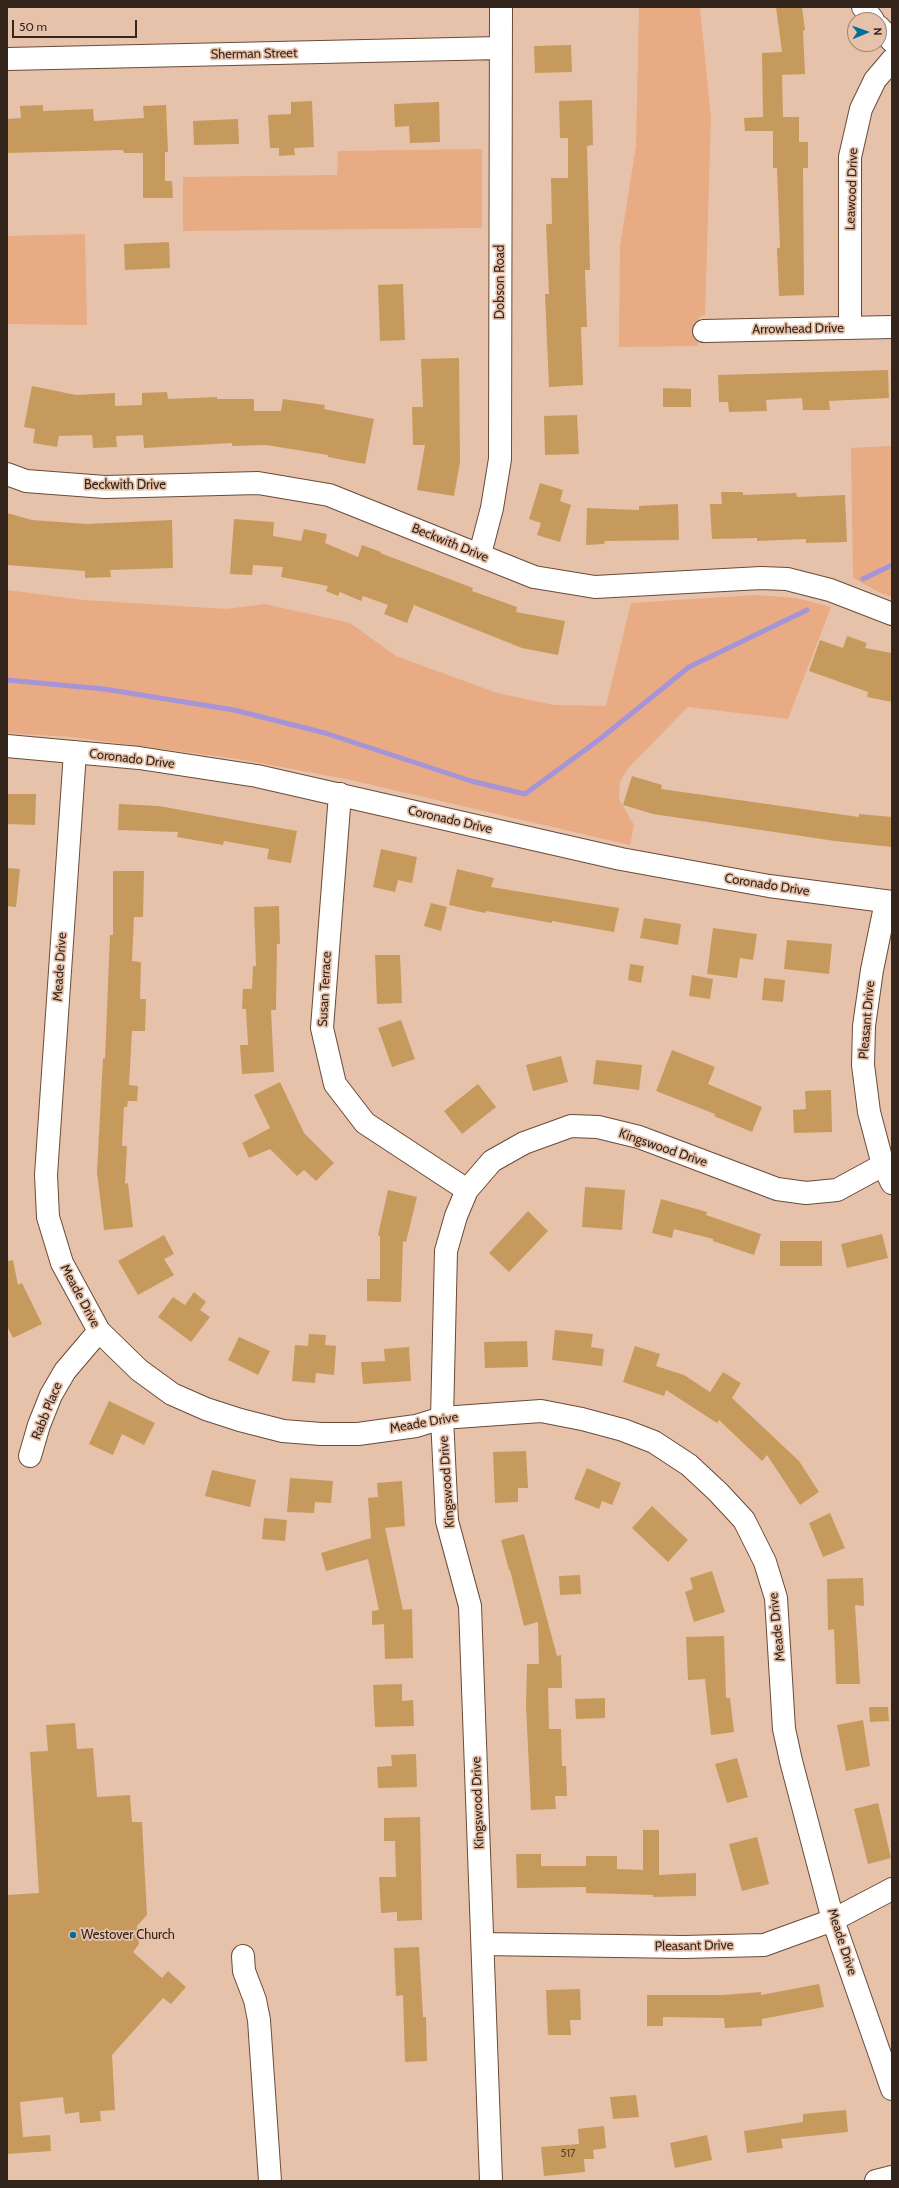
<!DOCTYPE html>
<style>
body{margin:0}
#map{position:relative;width:899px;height:2188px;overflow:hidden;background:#e7c2ab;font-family:Cabin,sans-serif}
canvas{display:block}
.frame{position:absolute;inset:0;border:8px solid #34261d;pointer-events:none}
.north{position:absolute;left:847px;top:12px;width:40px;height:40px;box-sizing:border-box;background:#e7c2ab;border:1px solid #9f8472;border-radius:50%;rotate:88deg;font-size:11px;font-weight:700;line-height:16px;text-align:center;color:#34261d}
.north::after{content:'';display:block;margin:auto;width:14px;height:18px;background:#006e9a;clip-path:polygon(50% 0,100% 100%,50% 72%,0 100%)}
.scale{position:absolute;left:12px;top:20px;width:125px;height:18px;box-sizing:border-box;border:2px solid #34261d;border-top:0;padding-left:5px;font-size:12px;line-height:14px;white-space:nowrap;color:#34261d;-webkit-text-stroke:3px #e7c2ab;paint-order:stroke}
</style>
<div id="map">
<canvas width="899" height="2188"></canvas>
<div class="frame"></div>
<div class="north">N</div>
<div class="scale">50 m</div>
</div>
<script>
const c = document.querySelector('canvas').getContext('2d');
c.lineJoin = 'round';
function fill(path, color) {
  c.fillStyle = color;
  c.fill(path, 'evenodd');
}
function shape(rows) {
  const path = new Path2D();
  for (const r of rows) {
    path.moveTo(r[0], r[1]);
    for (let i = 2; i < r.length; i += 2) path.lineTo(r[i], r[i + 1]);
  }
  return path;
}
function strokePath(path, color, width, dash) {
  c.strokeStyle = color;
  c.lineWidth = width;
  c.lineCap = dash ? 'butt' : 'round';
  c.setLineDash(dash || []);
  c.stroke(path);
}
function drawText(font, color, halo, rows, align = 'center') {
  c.font = font + ' Cabin,sans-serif';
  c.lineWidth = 3.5;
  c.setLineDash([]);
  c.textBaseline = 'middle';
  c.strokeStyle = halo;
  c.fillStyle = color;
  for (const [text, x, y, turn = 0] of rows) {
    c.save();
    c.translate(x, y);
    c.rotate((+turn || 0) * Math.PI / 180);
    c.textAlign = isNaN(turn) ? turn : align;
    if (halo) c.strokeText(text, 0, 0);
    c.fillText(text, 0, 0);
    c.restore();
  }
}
fill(shape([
 [639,7,700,7,711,117,705,315,699,317,698,346,619,347,620,246,636,146],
 [482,149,482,228,183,231,183,177,337,175,338,151],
 [85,234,87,325,7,324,7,236],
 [892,446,892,597,879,592,853,578,851,448],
 [7,590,84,600,226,609,265,604,310,614,350,623,396,656,497,693,554,705,606,706,631,603,755,595,796,598,831,607,788,719,688,707,628,768,620,782,619,799,634,825,630,845,346,779,238,759,71,737,7,733]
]), '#e8ab83');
strokePath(shape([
 [863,579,892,565],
 [7,680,104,689,234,710,325,733,471,781,525,794,600,739,689,667,807,610]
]), '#a595d7', 5);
fill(shape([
 [776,7,802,7,805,30,803,31,805,74,782,75,783,117,799,117,799,142,808,142,808,168,803,168,804,295,779,296,777,248,780,248,777,168,773,168,773,131,745,131,744,118,763,117,762,53,782,52],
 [571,45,572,72,535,73,534,46],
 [592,100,593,145,587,146,590,270,585,270,587,327,581,327,583,385,549,387,545,294,549,294,546,224,552,224,551,178,568,178,568,138,560,138,559,101],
 [312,101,314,147,294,148,295,155,279,156,279,148,270,148,268,115,291,114,291,102],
 [439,102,440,142,410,143,409,126,395,127,394,104],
 [43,105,43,111,93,109,94,121,144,118,143,106,166,105,168,152,165,152,165,181,172,181,173,198,143,198,143,153,124,153,123,150,7,153,7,119,21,118,20,106],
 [238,119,239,144,194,145,193,121],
 [169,242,170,268,125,270,124,244],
 [403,284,405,340,380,341,378,285],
 [459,358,460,462,454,496,417,490,425,445,413,445,412,407,423,407,421,359],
 [888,370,889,398,829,401,830,410,803,410,802,398,766,400,767,411,729,412,728,402,719,402,718,375],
 [32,386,76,395,115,393,115,406,142,405,142,393,167,392,168,399,217,397,217,399,254,399,254,411,281,411,283,399,325,405,324,409,374,419,365,464,328,457,328,455,266,445,232,446,232,443,144,448,143,435,116,436,117,447,93,448,92,435,59,436,57,447,33,443,35,429,24,427],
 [663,388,691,389,691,407,663,407],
 [577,415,579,454,545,455,544,416],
 [540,483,563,490,560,501,571,505,560,542,537,535,541,523,529,519],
 [721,492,743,492,743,495,796,493,797,497,845,495,847,542,806,543,806,539,757,541,757,538,712,539,710,504,722,504],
 [678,504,679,540,605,541,604,544,586,545,587,508,639,510,639,506],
 [7,513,32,520,86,524,172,520,173,568,110,570,111,577,85,578,85,571,7,565],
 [234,519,274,522,273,536,301,541,304,529,327,534,325,543,358,557,362,545,381,552,380,553,473,588,472,591,517,607,516,612,565,621,558,655,522,648,414,605,407,623,384,614,388,605,363,596,361,601,340,592,338,596,326,591,328,586,281,577,283,567,253,565,252,575,230,574],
 [847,636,867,643,865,648,892,653,892,702,867,697,868,692,809,671,820,640,843,648],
 [632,776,662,785,661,789,859,817,859,814,892,817,892,847,835,841,653,814,623,805],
 [7,794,36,794,35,825,7,824],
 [119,804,159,806,297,831,291,863,267,859,269,849,224,841,223,845,177,837,178,832,118,830],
 [381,849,417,857,412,883,398,880,395,892,373,887],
 [7,868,20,869,16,907,7,906],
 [457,869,494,878,491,887,619,908,614,932,552,921,552,923,486,911,485,913,449,905],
 [113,871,144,871,143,917,134,917,132,961,141,962,140,999,146,999,145,1031,132,1031,129,1085,138,1086,137,1101,128,1101,127,1107,124,1107,122,1146,127,1146,125,1184,128,1183,133,1227,104,1230,97,1172,103,1058,105,1059,110,935,113,935],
 [431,903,447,907,441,931,424,926],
 [279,906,280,944,277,944,276,1010,271,1010,274,1072,242,1074,240,1045,248,1045,246,1009,242,1009,243,989,252,989,253,966,256,966,254,907],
 [644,918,681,924,678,945,640,938],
 [713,928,757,934,753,960,740,958,737,978,707,974],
 [787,940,832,944,829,974,784,969],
 [375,955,400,955,402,1003,377,1004],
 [630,964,644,966,641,983,628,980],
 [692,975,713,979,710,999,689,996],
 [764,978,785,980,783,1002,762,1000],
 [401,1020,415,1059,392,1067,378,1028],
 [672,1050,715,1067,708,1084,762,1107,752,1132,714,1116,715,1114,656,1091],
 [561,1056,568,1082,533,1091,526,1065],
 [596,1060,642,1065,639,1090,593,1084],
 [280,1082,304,1133,334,1163,316,1181,304,1170,297,1176,270,1149,249,1158,242,1143,270,1128,254,1095],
 [478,1084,496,1107,462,1134,444,1111],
 [831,1090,832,1132,794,1133,793,1110,806,1109,805,1091],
 [585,1187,625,1190,622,1230,582,1227],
 [388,1190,417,1197,406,1242,403,1241,401,1302,367,1301,367,1279,380,1279,380,1236,378,1235],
 [661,1199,707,1212,706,1215,761,1234,754,1255,713,1241,713,1239,674,1229,672,1238,652,1233],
 [528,1211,548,1231,509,1272,489,1253],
 [882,1234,888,1258,847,1268,841,1244],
 [164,1235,174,1254,164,1259,174,1275,138,1295,118,1261],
 [780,1241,822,1241,822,1266,780,1266],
 [13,1260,18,1285,22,1283,42,1324,13,1338,7,1326,7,1261],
 [194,1292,206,1302,200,1310,210,1317,191,1342,158,1317,173,1297,185,1305],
 [555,1330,593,1334,591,1347,604,1349,602,1366,552,1360],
 [309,1334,326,1335,325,1345,336,1346,334,1375,316,1373,315,1383,292,1381,295,1345,308,1346],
 [239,1337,270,1351,258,1375,228,1360],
 [527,1341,528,1367,485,1368,484,1342],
 [635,1346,660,1354,656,1366,684,1375,710,1392,723,1372,741,1383,732,1398,799,1461,819,1492,800,1505,767,1455,762,1461,719,1420,717,1423,666,1390,664,1396,623,1382],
 [409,1347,411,1381,363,1384,361,1362,385,1361,384,1349],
 [109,1401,155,1423,144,1445,122,1434,113,1455,89,1444],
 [526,1451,528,1488,518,1488,518,1502,495,1503,493,1452],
 [587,1468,621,1483,612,1505,602,1501,599,1509,574,1499],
 [212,1470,256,1480,250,1507,205,1496],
 [290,1478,333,1481,331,1503,315,1502,314,1513,287,1512],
 [402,1481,405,1526,385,1528,403,1610,412,1609,413,1658,385,1659,384,1624,372,1625,372,1611,379,1610,368,1559,326,1571,321,1553,371,1538,368,1498,378,1497,377,1483],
 [652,1506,688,1540,668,1562,632,1528],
 [830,1513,845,1548,823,1557,809,1523],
 [264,1518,287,1520,285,1541,262,1539],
 [524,1534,557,1656,561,1655,562,1688,548,1688,549,1729,561,1729,562,1766,566,1766,567,1796,555,1796,556,1809,531,1810,526,1706,527,1664,539,1664,538,1622,524,1626,510,1570,509,1570,501,1540],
 [712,1571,725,1612,694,1622,685,1592,693,1589,690,1578],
 [580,1575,581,1594,560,1595,559,1576],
 [863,1578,864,1606,855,1605,860,1684,836,1684,834,1629,828,1630,827,1579],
 [724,1636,726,1698,730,1698,734,1732,711,1735,705,1679,688,1680,686,1637],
 [402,1684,402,1701,413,1700,414,1726,375,1727,373,1685],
 [605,1698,605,1718,576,1719,575,1699],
 [869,1707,888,1707,889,1721,870,1722],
 [863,1720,870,1766,846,1771,837,1725],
 [75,1723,77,1749,93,1748,97,1797,130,1795,132,1822,142,1822,147,1915,137,1926,139,1944,133,1952,162,1978,168,1971,186,1987,171,2004,163,1998,112,2055,115,2110,100,2111,101,2121,80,2123,79,2112,65,2114,63,2097,20,2102,23,2137,50,2135,51,2151,7,2154,7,1895,39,1893,30,1752,48,1751,46,1725],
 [416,1754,417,1787,378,1788,377,1767,392,1766,391,1755],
 [737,1758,748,1797,727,1803,715,1764],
 [878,1803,891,1858,868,1864,854,1809],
 [420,1817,422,1920,397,1921,397,1912,381,1913,379,1877,396,1877,395,1841,384,1841,384,1818],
 [643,1830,659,1830,659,1875,696,1873,696,1896,653,1897,653,1895,586,1893,586,1887,517,1888,516,1854,541,1854,541,1866,586,1866,586,1856,617,1856,617,1869,643,1870],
 [757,1837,769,1884,742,1891,729,1844],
 [419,1947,423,2017,426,2017,427,2061,405,2062,403,1995,396,1996,394,1948],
 [819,1984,824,2007,762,2019,762,2026,725,2028,724,2018,663,2017,663,2026,647,2026,647,1995,723,1995,761,1992,761,1995],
 [580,1989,581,2020,570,2020,571,2035,548,2035,546,1990],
 [636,2095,639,2117,613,2119,610,2097],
 [846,2110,848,2132,781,2139,783,2148,747,2153,744,2131,803,2122,803,2114],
 [604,2126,606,2148,593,2150,594,2159,584,2159,585,2172,544,2176,541,2147,579,2144,578,2129],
 [707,2135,712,2160,675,2168,670,2143]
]), '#c69a5c');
const minor = shape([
 [863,7,873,20],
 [879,27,892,41],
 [7,59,500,48],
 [850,328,850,157,861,109,875,80,892,60],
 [704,331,892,327],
 [7,474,26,481,105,487,258,483,329,495,534,577,595,587,761,578,787,579,830,590,892,614],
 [480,554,492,508,500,459,501,7],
 [7,746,139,758,257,776,621,859,769,886,892,902],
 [75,752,46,1175,48,1217,62,1263,99,1331,139,1370,172,1394,206,1409,240,1420,283,1431,321,1434,358,1434,416,1426,442,1418,541,1411,582,1419,623,1430,654,1442,689,1465,718,1492,744,1520,765,1562,776,1598,784,1729,791,1761,833,1920,892,2089],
 [340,794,322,1028,335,1084,365,1123,467,1190],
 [886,902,872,970,864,1026,863,1065,869,1112,883,1165,892,1183],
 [30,1456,39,1425,51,1395,65,1371,99,1331],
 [483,1944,684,1947,764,1945,833,1920,892,1889],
 [243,1956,244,1971,255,2000,259,2020,270,2181],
 [491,2181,470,1606,447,1521,442,1418,446,1251,456,1216,467,1190,492,1161,524,1143,571,1126,598,1127,639,1137,777,1189,806,1193,837,1190,883,1165]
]);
const major = shape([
 [876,2181,892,2177]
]);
strokePath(minor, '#6a4b37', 24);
strokePath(major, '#6a4b37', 24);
strokePath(minor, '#fff', 22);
strokePath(major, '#fff', 22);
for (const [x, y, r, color] of [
 [73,1935,4,"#006e9a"]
]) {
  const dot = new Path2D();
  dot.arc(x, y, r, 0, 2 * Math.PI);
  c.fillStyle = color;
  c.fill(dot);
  strokePath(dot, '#e7c2ab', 1.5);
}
drawText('11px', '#58432d', null, [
 ["517",568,2154]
]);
drawText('13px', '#34261d', '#e7c2ab', [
 ["Sherman Street",254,54,-1],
 ["Leawood Drive",852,189,-88],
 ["Dobson Road",500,282,-90],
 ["Arrowhead Drive",798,329,-1],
 ["Beckwith Drive",125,485],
 ["Beckwith Drive",450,543,22],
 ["Coronado Drive",132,759,7],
 ["Coronado Drive",450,820,13],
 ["Coronado Drive",767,885,9],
 ["Meade Drive",60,967,-86],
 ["Susan Terrace",325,989,-87],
 ["Pleasant Drive",867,1020,-85],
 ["Kingswood Drive",663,1148,19],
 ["Meade Drive",80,1296,62],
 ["Rabb Place",47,1411,-68],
 ["Meade Drive",424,1423,-10],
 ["Kingswood Drive",447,1482,-94],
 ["Meade Drive",777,1627,-96],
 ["Kingswood Drive",478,1803,-92],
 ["Meade Drive",842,1942,72],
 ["Pleasant Drive",694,1946,-1]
]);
drawText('13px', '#34261d', '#e7c2ab', [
 ["Westover Church",81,1935]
], 'left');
</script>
